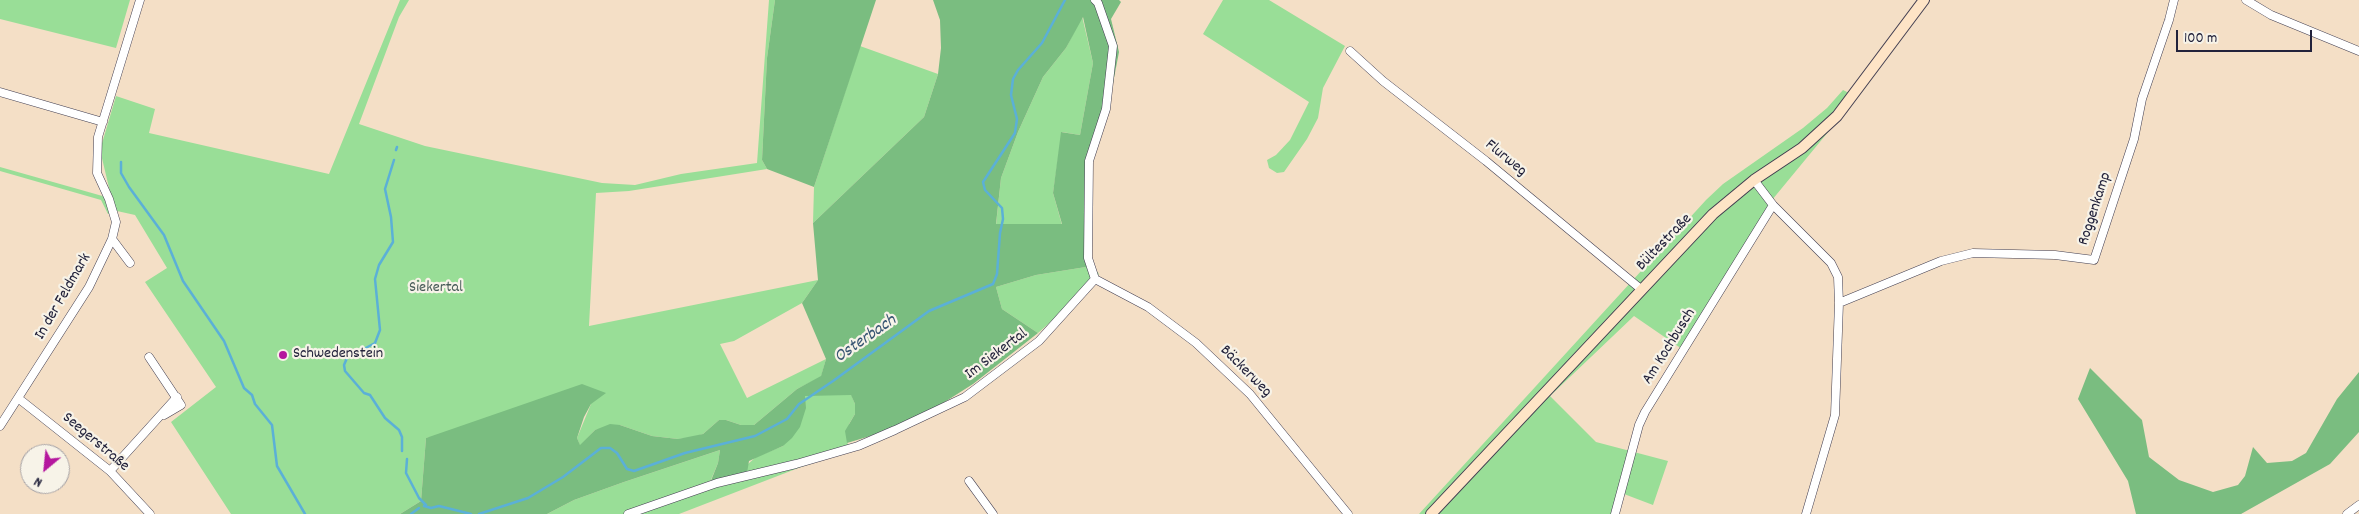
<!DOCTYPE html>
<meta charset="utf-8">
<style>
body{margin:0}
#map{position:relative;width:2359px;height:514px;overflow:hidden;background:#f4dfc6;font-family:Dekko,sans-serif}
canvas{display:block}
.north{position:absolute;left:20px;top:444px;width:50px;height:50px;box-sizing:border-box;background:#f7f3e8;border:1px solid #a29fa3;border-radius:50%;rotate:208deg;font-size:14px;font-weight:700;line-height:20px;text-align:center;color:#22223b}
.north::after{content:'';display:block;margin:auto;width:18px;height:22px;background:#b5179e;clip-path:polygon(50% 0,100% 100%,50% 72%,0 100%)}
.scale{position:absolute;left:2176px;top:30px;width:136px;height:22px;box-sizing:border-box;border:2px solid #22223b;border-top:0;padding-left:6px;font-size:15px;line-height:18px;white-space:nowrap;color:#22223b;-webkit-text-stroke:4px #f7f3e8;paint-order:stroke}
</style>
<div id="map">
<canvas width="2359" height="514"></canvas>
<div class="north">N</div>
<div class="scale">100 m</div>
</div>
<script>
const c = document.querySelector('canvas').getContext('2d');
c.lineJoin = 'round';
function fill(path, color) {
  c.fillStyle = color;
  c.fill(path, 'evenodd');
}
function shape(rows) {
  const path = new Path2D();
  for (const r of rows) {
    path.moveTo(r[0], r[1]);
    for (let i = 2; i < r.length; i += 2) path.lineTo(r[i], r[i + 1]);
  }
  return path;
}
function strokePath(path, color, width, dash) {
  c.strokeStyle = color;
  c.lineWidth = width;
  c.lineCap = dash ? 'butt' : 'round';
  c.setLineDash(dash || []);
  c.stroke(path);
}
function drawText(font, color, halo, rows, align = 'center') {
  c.font = font + ' Dekko,sans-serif';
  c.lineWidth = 4.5;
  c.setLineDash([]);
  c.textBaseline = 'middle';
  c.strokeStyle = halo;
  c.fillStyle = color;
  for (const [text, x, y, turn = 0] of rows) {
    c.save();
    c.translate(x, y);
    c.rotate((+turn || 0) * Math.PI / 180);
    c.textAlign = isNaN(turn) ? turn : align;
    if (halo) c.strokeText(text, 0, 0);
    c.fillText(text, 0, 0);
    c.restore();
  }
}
fill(shape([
 [0,0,130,0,116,48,0,19],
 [400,0,409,0,399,17,359,124,425,146,602,183,635,185,681,174,757,163,769,0,775,0,767,58,762,160,767,169,629,191,596,193,589,326,818,280,802,303,734,341,720,344,747,398,826,359,821,377,797,389,754,425,741,425,726,420,719,420,703,434,691,438,678,439,652,436,620,425,595,430,580,446,577,438,591,404,426,438,421,501,400,514,231,514,171,422,216,387,145,282,167,268,135,215,117,211,108,214,101,200,0,171,0,167,106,197,111,196,100,150,116,96,155,109,149,133,329,174],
 [1223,0,1269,0,1345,46,1323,88,1318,118,1307,139,1284,172,1277,173,1269,168,1267,160,1276,155,1290,140,1309,102,1203,34],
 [1082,16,1093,63,1080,135,1062,132,1053,193,1062,225,996,225,1001,178,1018,132,1043,77,1066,48],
 [860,46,938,74,924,117,813,223,814,187],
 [1843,90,1857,97,1772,200,1682,349,1634,316,1550,396,1596,442,1668,461,1653,505,1624,494,1617,514,1419,514,1706,200,1723,184,1803,128,1827,108],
 [1092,266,1099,274,1070,305,1038,333,1002,309,996,287,1036,275],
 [841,394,851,394,855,404,855,414,849,424,847,443,855,450,801,467,679,514,547,514,574,500,624,482,720,450,718,463,710,482,748,464,756,457,783,446,804,395]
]), '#99de97');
fill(shape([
 [775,0,876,0,814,187,767,169,762,160,767,58],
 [933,0,1119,0,1121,2,1111,19,1119,52,1109,104,1089,163,1092,266,1036,275,996,287,1002,309,1038,333,973,384,929,412,877,434,847,443,845,431,855,414,855,404,851,395,805,396,806,408,800,427,792,438,783,446,749,461,747,473,710,483,718,463,720,450,624,482,574,500,547,514,400,514,421,501,426,438,582,384,606,393,591,404,584,417,577,438,580,445,595,430,610,424,620,425,652,436,678,439,703,434,719,420,726,420,741,425,754,425,797,389,821,376,826,359,802,303,818,280,813,223,924,117,938,74,941,48,940,20],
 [1083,17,1093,63,1080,135,1061,132,1053,193,1062,224,996,224,1001,178,1018,132,1043,77,1066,48],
 [2090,368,2142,420,2149,457,2179,480,2213,492,2238,485,2245,476,2253,447,2267,463,2292,461,2306,453,2337,399,2359,372,2359,432,2330,464,2241,514,2136,514,2128,481,2078,399]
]), '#7abd80');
strokePath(shape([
 [396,150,397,147],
 [394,160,385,189,391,217,393,242,379,265,375,279,380,330,375,343,347,358,344,365,345,371,364,393,370,395,385,418,399,430,402,437,402,451],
 [121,162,121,173,129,187,164,235,183,281,224,341,244,388,252,395,255,404,272,425,277,466,305,514],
 [407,459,406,473,419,498,426,505],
 [424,506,431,508,439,506,471,514],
 [411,514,419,508],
 [479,514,528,498,563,477,601,448,610,448,617,453,627,469,634,471,685,453,755,436,787,419,799,404,833,381,929,311,993,284,997,274,1000,233,1003,219,1002,208,985,190,983,182,1015,133,1017,119,1011,95,1013,79,1018,70,1042,43,1065,0]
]), '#5bb0d7', 2.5);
const street = shape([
 [1095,0,1098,3,1113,46,1106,109,1089,161,1088,258,1095,279],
 [2246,0,2271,15,2359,51],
 [1350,51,1383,81,1486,161,1642,290],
 [0,92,103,122],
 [1754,180,1773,205,1831,263,1838,277,1839,303,1835,415,1806,514],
 [112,239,130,263],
 [1095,279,1148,307,1196,343,1250,394,1348,514],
 [1839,303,1941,261,1973,253,2055,255,2094,260,2134,139,2142,99,2169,20,2174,0],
 [149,357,181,405,164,415],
 [18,398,110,471,150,514],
 [0,426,89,287,112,239,116,222,109,199,97,173,98,137,140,0],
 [110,471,177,397],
 [969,481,993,514],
 [628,514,717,483,796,464,858,446,895,430,965,397,1039,341,1095,279],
 [1615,514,1639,425,1645,412,1773,205],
 [2347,514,2359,505]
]);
const secondary = shape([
 [1431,514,1713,214,1754,180,1802,148,1837,116,1924,0]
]);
strokePath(street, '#423e50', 9);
strokePath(secondary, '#423e50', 12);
strokePath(street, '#fff', 8);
strokePath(secondary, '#fee4c6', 10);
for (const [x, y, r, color] of [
 [283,355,5,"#b5179e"]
]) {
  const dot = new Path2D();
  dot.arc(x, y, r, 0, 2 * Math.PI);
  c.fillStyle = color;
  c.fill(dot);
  strokePath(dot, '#f7f3e8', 2);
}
drawText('16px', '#22223b', '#f7f3e8', [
 ["Flurweg",1505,159,39],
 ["Roggenkamp",2096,209,-72],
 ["Bültestraße",1665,243,-46],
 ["In der Feldmark",64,297,-60],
 ["Am Kochbusch",1670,347,-58],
 ["Im Siekertal",997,355,-37],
 ["Bäckerweg",1245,372,45],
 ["Seegerstraße",95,443,40]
]);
drawText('16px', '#465a57', '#f7f3e8', [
 ["Siekertal",436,289]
]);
drawText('16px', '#22223b', '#f7f3e8', [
 ["Schwedenstein",293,355]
], 'left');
drawText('italic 18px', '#365472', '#f7f3e8', [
 ["Osterbach",866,340,-35]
]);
</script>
